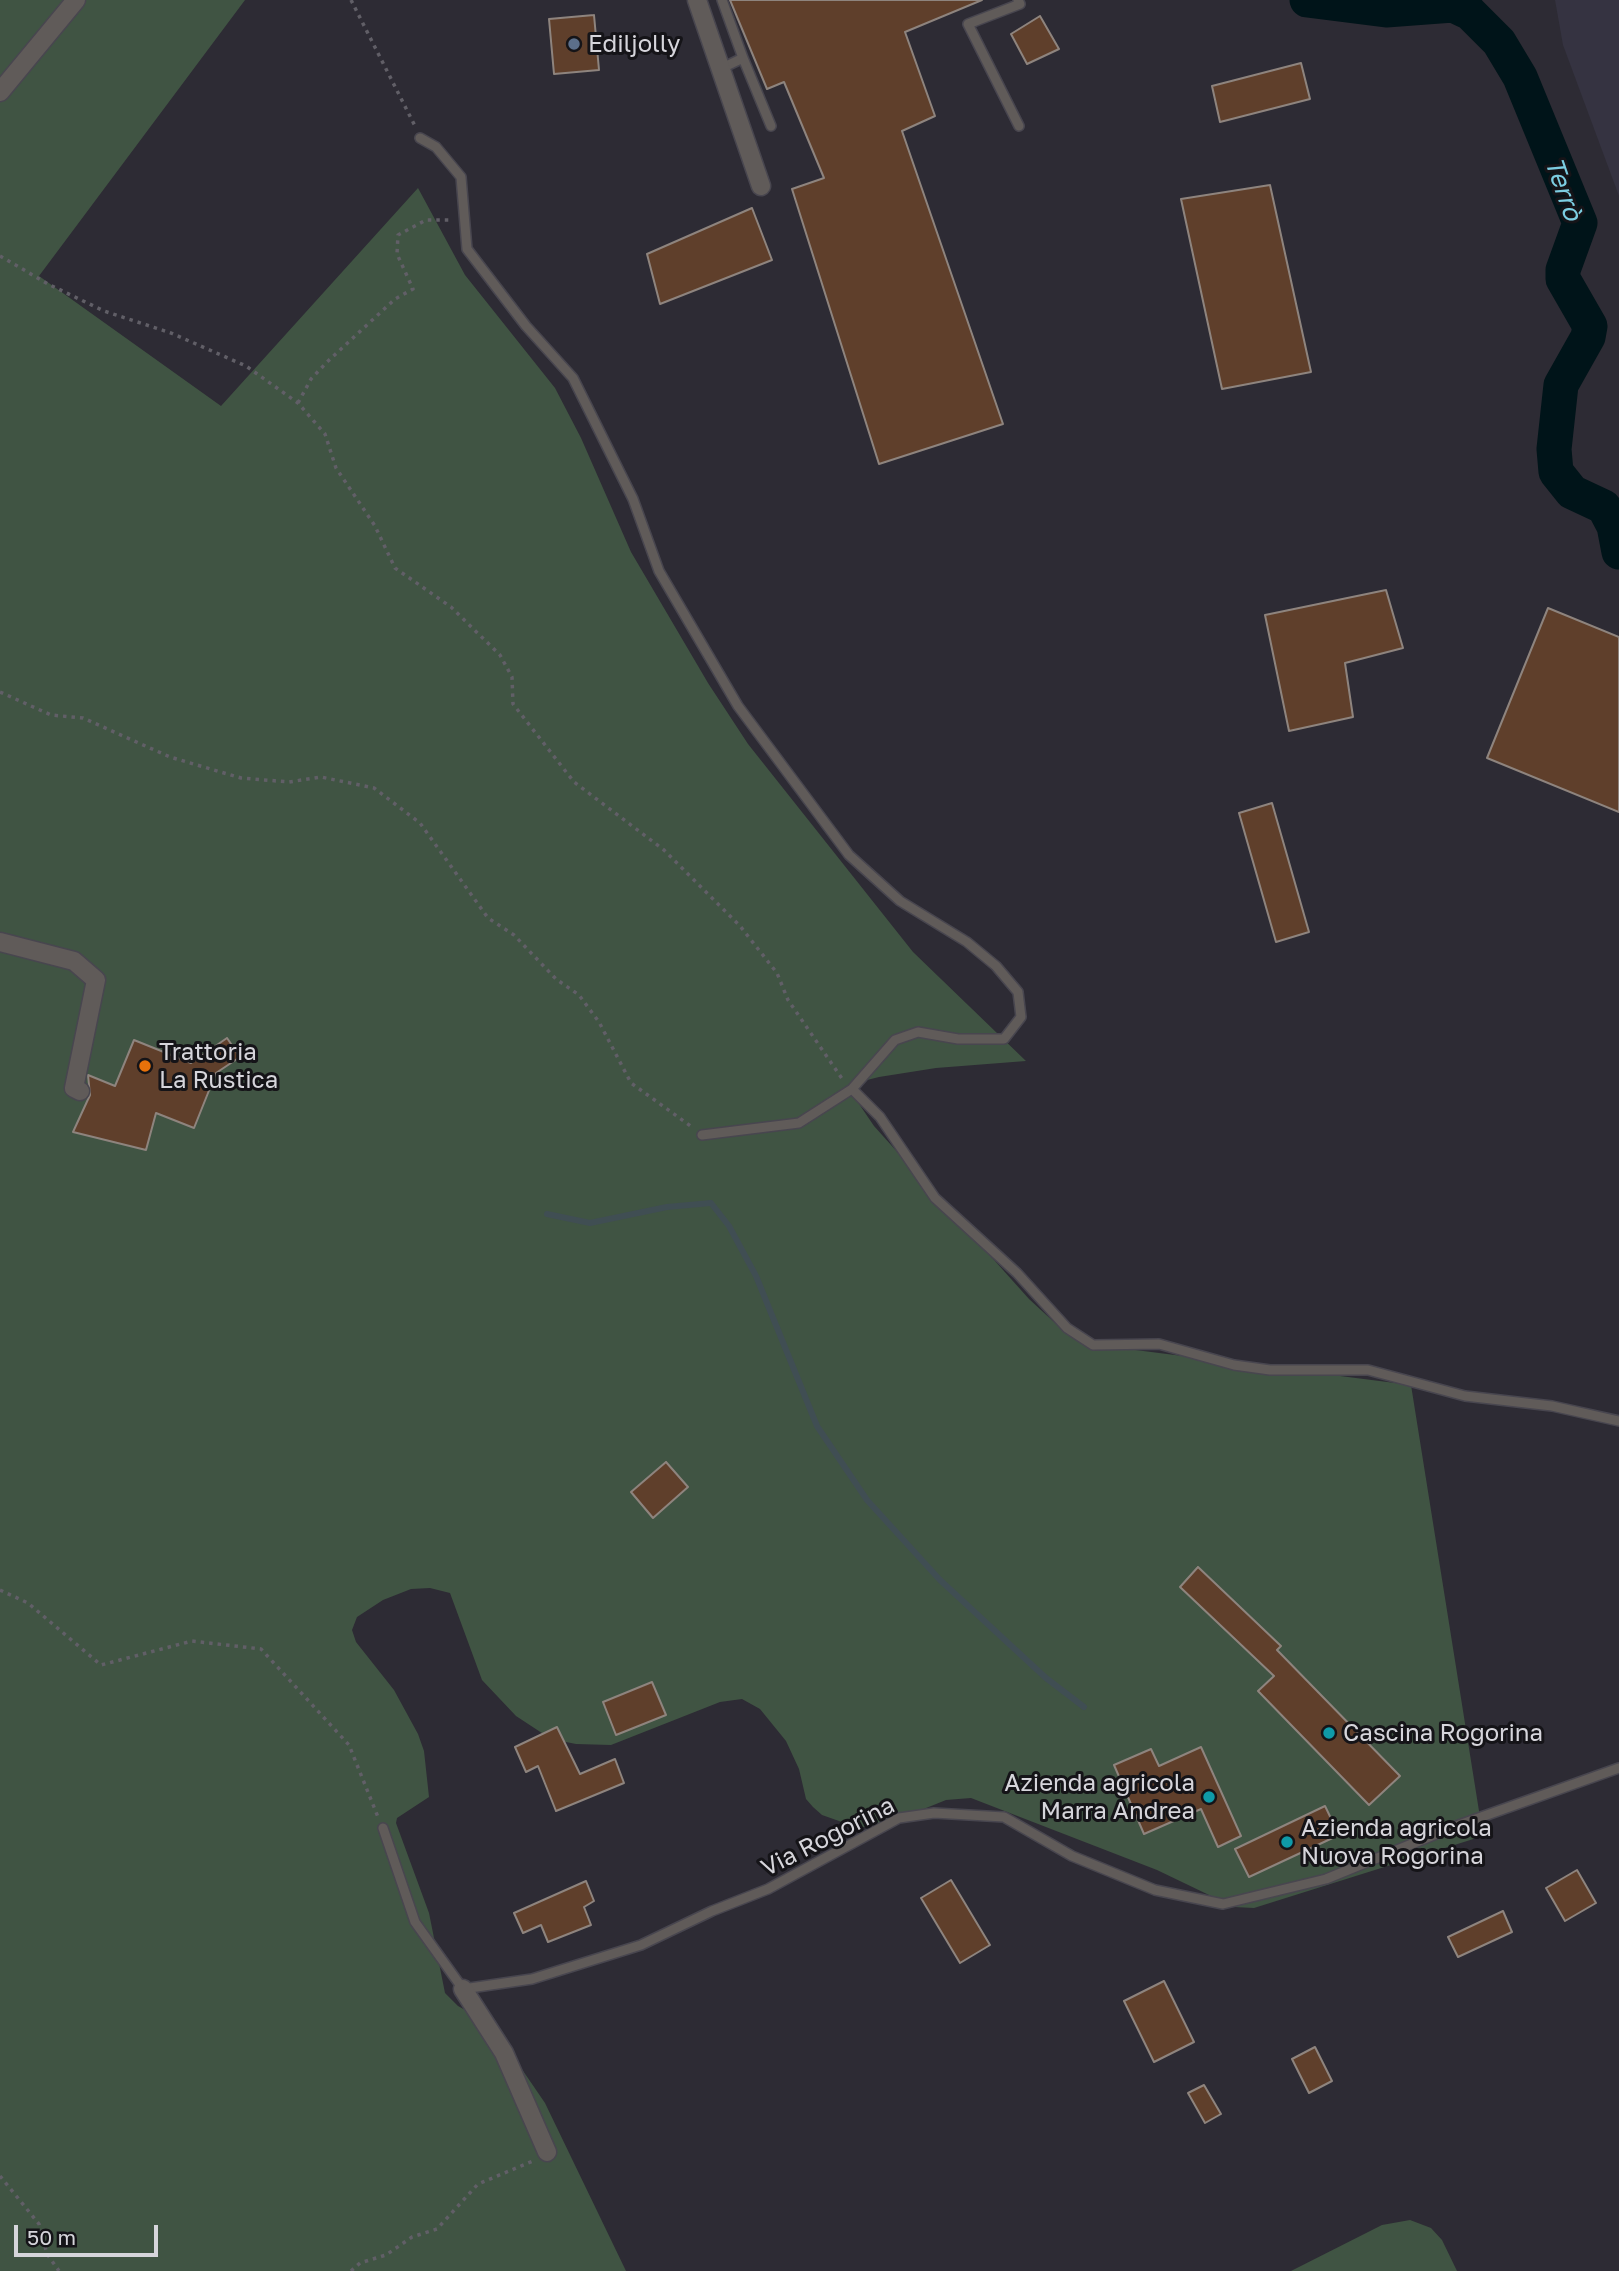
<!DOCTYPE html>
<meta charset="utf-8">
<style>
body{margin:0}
#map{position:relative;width:1619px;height:2271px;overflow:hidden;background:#2d2b34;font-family:"Golos Text",sans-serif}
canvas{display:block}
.scale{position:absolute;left:14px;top:2225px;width:144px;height:32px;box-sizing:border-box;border:4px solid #d6d5db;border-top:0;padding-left:9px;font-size:21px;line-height:24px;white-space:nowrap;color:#d6d5db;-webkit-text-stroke:5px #151418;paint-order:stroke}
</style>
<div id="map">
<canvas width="1619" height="2271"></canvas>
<div class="scale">50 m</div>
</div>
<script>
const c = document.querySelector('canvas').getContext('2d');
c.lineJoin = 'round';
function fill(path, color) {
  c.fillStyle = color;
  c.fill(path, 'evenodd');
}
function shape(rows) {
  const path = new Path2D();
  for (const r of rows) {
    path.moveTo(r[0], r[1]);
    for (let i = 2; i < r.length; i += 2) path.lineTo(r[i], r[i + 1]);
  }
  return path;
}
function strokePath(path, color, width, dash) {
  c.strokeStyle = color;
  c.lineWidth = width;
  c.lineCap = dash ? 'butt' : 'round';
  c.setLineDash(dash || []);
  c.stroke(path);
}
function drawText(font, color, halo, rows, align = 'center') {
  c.font = font + ' "Golos Text",sans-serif';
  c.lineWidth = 6;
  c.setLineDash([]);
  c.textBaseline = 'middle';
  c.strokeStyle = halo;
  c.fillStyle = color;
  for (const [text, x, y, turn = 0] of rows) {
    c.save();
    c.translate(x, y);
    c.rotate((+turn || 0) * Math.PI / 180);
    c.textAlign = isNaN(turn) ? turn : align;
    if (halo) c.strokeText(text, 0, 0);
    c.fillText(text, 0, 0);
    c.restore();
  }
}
fill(shape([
 [1555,0,1619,0,1619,196,1563,45]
]), '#353341');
fill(shape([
 [0,0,245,0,39,276,221,406,418,188,465,275,555,388,581,438,631,552,708,683,748,744,913,952,1026,1061,936,1068,879,1077,863,1081,853,1095,874,1126,1029,1299,1055,1323,1080,1339,1104,1346,1411,1385,1483,1836,1254,1908,1234,1907,1157,1870,971,1798,946,1800,879,1827,856,1827,822,1815,813,1807,806,1799,799,1769,786,1741,760,1709,742,1699,720,1702,611,1745,576,1744,551,1739,516,1716,482,1680,450,1593,430,1588,411,1589,383,1600,357,1617,352,1630,356,1642,394,1690,418,1734,424,1751,429,1797,397,1818,396,1823,429,1913,445,1993,458,2006,491,2024,545,2103,626,2271,0,2271],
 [1410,2220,1431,2228,1442,2240,1457,2271,1291,2271,1382,2225]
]), '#405443');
strokePath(shape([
 [547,1214,590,1223,667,1207,711,1203,729,1226,756,1276,817,1426,867,1500,940,1580,1046,1678,1084,1707]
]), '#404e53', 6);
strokePath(shape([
 [1307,0,1386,10,1453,5,1470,13,1499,42,1520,77,1580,223,1563,270,1563,279,1590,326,1588,337,1561,385,1554,449,1556,472,1572,492,1604,507,1614,526,1619,552]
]), '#001419', 35);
const building = shape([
 [730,0,982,0,905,32,935,116,902,131,1003,424,879,464,792,189,824,178,784,82,767,89,730,0],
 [594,15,599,70,554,74,549,19,594,15],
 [1040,16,1059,49,1027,64,1011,34,1040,16],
 [1301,63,1310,99,1220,122,1212,86,1301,63],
 [1270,185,1311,372,1222,389,1181,199,1270,185],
 [752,208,772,260,660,304,647,254,752,208],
 [1386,590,1403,648,1345,663,1353,717,1289,731,1265,615,1386,590],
 [1548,608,1619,637,1619,812,1487,758,1548,608],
 [1272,803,1309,932,1276,942,1239,813,1272,803],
 [227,1038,240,1057,216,1073,194,1128,156,1113,146,1150,73,1132,90,1095,88,1075,115,1086,134,1040,191,1063,227,1038],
 [666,1462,688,1487,653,1518,631,1492,666,1462],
 [1198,1567,1281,1646,1277,1650,1400,1776,1369,1805,1258,1691,1274,1676,1180,1587,1198,1567],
 [652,1682,666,1715,616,1735,603,1702,652,1682],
 [557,1727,580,1774,615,1759,624,1783,556,1811,538,1766,526,1772,515,1747,557,1727],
 [1201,1747,1241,1836,1218,1847,1201,1809,1144,1834,1114,1765,1151,1749,1159,1766,1201,1747],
 [1325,1806,1339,1835,1249,1877,1235,1849,1325,1806],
 [1577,1870,1596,1903,1565,1921,1546,1888,1577,1870],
 [951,1880,990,1945,960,1963,921,1898,951,1880],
 [586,1881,594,1901,584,1907,591,1925,548,1942,541,1925,523,1933,514,1913,586,1881],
 [1503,1911,1512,1932,1458,1957,1448,1937,1503,1911],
 [1164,1981,1194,2042,1154,2062,1124,2001,1164,1981],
 [1315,2047,1332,2081,1309,2093,1292,2059,1315,2047],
 [1204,2085,1221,2114,1205,2123,1188,2093,1204,2085]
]);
fill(building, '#5f3f2b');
strokePath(building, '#8e847e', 2);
const service = shape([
 [1018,0,1020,4,968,24,1019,126],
 [743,58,771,126],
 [720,69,743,58,722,0],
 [420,138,436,147,461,177,467,249,526,326,573,378,633,499,659,571,738,706,849,855,900,901,967,942,996,966,1018,992,1021,1017,1004,1039,958,1039,918,1032,895,1040,852,1089,799,1123,702,1135],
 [852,1089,880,1117,935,1198,1017,1273,1067,1328,1093,1345,1159,1344,1234,1365,1270,1370,1368,1370,1465,1396,1552,1406,1619,1421],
 [383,1828,415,1922,463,1989,532,1979,641,1945,712,1911,768,1889,899,1818,934,1813,1004,1817,1072,1856,1155,1890,1223,1904,1326,1879,1456,1826,1619,1768]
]);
const minor = shape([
 [697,0,761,186],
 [0,92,76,0],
 [0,942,74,961,96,980,74,1088,80,1091],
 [463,1989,504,2053,547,2152]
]);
strokePath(service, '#48464f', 12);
strokePath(minor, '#48464f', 21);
strokePath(shape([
 [351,0,415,126],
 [0,256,48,284,104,311,171,333,246,366,298,403,325,434,336,468,375,526,395,568,451,607,500,655,512,677,513,704,574,782,664,850,740,926,777,973,788,1000,843,1080],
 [298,403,311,379,327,362,395,299,413,289,397,254,398,235,426,220,451,220],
 [0,692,51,715,83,718,170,757,241,778,289,782,321,777,374,788,420,823,488,918,514,935,556,979,579,995,599,1022,631,1083,692,1127],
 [0,1590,28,1603,101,1665,192,1641,261,1649,349,1745,378,1817],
 [0,2176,39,2224,47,2254,59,2271],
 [351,2271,360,2263,386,2255,412,2237,437,2229,478,2184,533,2161]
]), '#615f67', 3.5, [3.5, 5]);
strokePath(service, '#605b59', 9);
strokePath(minor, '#605b59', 18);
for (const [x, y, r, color] of [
 [574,44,7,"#5c6f8a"],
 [145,1066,7,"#e8710a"],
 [1329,1733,7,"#0f9aa8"],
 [1209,1797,7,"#0f9aa8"],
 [1287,1842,7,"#0f9aa8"]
]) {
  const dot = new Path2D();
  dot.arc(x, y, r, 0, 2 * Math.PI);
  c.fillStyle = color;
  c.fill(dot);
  strokePath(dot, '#151418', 2.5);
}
drawText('24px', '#d6d5db', '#151418', [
 ["Ediljolly",588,44],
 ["Trattoria",159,1052],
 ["La Rustica",159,1080],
 ["Cascina Rogorina",1343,1733],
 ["Azienda agricola",1195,1783,"right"],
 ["Marra Andrea",1195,1811,"right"],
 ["Azienda agricola",1301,1828],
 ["Nuova Rogorina",1301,1856]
], 'left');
drawText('24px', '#d6d5db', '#151418', [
 ["Via Rogorina",828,1837,-27]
]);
drawText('italic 26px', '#7ccde1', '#151418', [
 ["Terrò",1563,189,71]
]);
</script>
